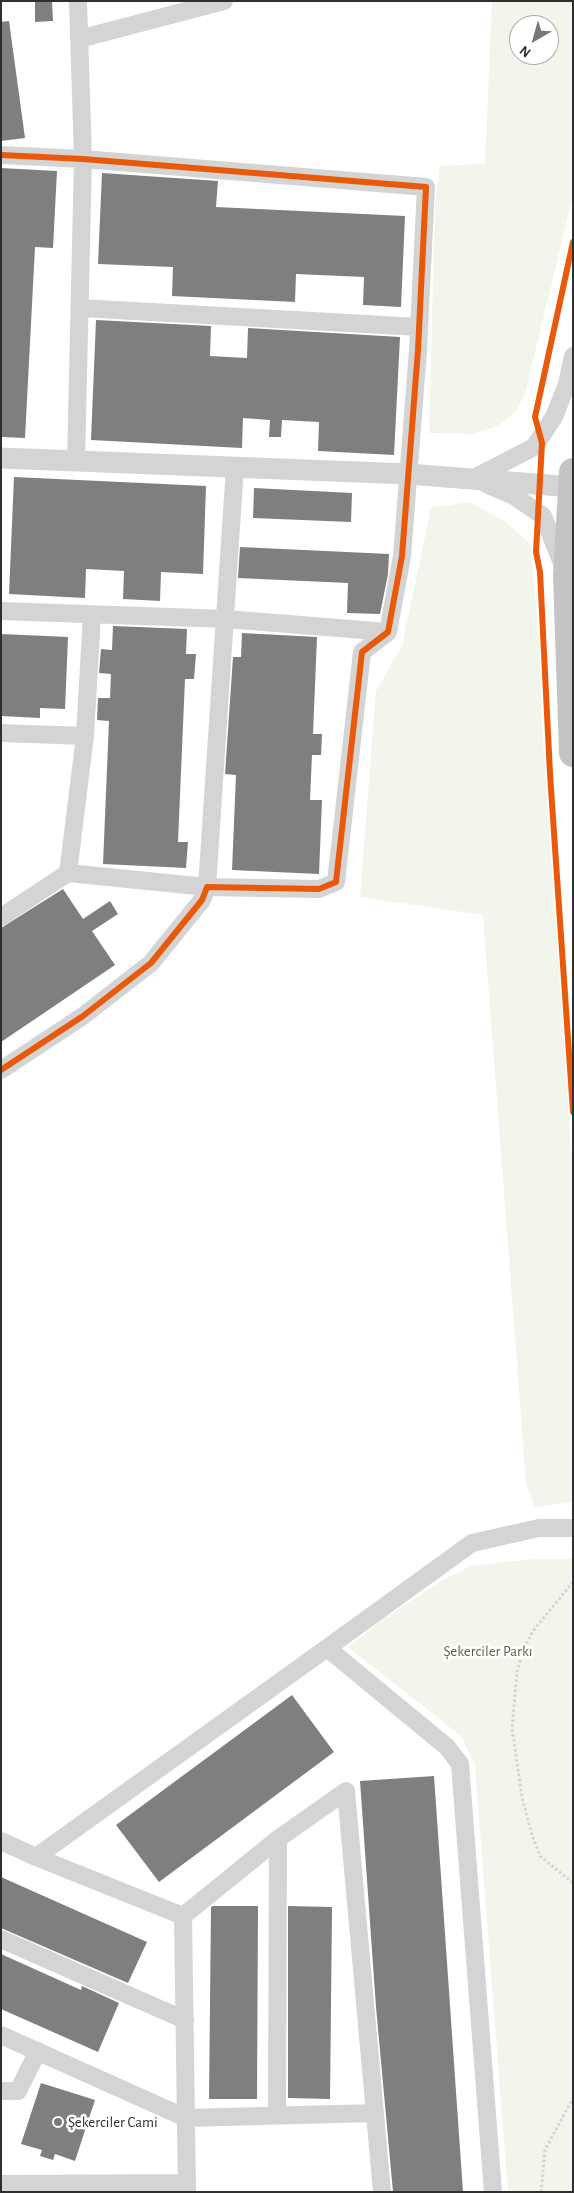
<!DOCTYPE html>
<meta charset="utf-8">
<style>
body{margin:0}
#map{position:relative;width:574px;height:2193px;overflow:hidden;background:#fff;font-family:"Alegreya Sans",sans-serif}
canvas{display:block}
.frame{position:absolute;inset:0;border:2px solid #2f2f2f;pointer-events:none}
.north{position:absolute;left:509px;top:15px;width:50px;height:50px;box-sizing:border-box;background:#fff;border:1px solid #acacac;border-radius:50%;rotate:218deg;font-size:14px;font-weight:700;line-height:20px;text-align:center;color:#2f2f2f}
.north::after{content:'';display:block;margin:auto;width:18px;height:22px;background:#787878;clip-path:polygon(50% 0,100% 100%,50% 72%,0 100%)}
</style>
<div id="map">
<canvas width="574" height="2193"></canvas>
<div class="frame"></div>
<div class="north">N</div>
</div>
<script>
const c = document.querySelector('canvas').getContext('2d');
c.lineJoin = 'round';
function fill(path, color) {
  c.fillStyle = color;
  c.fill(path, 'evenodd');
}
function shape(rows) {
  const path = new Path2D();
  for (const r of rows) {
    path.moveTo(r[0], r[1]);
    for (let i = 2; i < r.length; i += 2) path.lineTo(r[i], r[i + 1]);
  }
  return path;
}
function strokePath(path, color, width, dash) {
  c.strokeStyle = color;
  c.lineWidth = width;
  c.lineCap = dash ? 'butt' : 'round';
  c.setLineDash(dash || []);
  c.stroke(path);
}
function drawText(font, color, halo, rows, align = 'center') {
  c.font = font + ' "Alegreya Sans",sans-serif';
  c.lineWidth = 5;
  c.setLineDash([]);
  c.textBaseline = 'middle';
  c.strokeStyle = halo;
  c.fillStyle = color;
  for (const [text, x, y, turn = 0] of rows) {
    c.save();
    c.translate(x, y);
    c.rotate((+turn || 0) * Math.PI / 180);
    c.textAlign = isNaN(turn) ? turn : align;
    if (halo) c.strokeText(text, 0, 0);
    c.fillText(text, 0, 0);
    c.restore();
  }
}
fill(shape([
 [492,1,573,1,573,195,525,394,516,411,498,426,472,434,429,433,435,203,440,166,485,164],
 [519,25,549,25,549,55,519,55],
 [469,502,505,521,531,545,539,642,542,724,573,1175,573,1502,535,1507,526,1483,483,915,360,897,376,691,402,646,431,508],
 [534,1559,573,1559,573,2192,508,2192,475,1766,462,1737,348,1647,385,1618,441,1581,471,1566]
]), '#f2f5ec');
fill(shape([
 [35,1,52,1,53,21,35,22],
 [9,21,25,138,1,141,1,22],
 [1,168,57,171,53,248,35,247,25,438,1,437],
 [102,173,218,181,216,207,405,216,401,307,363,305,364,277,296,274,295,302,172,296,173,267,98,264],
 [96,320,211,326,210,356,247,358,248,328,400,337,394,455,318,451,319,422,282,420,281,437,269,437,270,420,243,418,242,448,91,440],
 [14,477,206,486,203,574,161,572,160,601,123,599,124,571,86,569,85,598,9,594],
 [254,488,352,493,351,522,253,518],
 [240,547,389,554,388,574,380,614,347,613,348,583,238,578],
 [113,626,187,629,186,654,196,654,194,679,185,679,178,842,188,842,186,868,103,864,109,721,97,720,98,698,110,698,111,674,99,673,101,649,112,650],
 [242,633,317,637,313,734,322,734,321,755,312,755,310,800,322,800,319,874,232,870,236,775,225,774,233,657,241,657],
 [1,634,68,637,65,709,40,708,40,718,1,716],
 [63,889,83,919,110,901,118,914,92,931,115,965,1,1042,1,928],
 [292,1695,334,1752,159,1882,116,1825],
 [434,1776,463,2192,393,2192,376,2007,360,1781],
 [1,1877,147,1942,128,1983,1,1928],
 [213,1906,258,1906,257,2099,209,2099,211,1907],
 [288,1906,332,1907,330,2099,288,2098],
 [1,1954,81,1990,82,1986,119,2003,98,2052,1,2009],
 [41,2083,95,2100,75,2161,55,2154,53,2160,40,2156,42,2150,21,2144]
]), '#7f7f7f');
strokePath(shape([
 [573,1582,533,1631,524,1648,517,1672,512,1728,522,1797,532,1835,540,1856,573,1883],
 [541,2192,545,2150,573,2098]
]), '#d4d4d4', 3, [2.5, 2.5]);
strokePath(shape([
 [79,39,224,1],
 [1,155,83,159,426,187,418,350,402,556,388,632,362,652,336,882,319,889,207,887,202,900,151,963,83,1016,1,1070],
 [80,308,419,327],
 [76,461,83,159,78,1],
 [474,478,534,447,554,417,567,384,573,356],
 [486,484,514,496,543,516,564,568],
 [1,611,226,619,388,632],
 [1,733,85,736],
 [68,873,207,887,235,467],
 [1,917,68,873,85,736,92,614],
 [327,1648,472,1543,539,1528,573,1528],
 [1,1841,36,1857,327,1648,447,1747,460,1764,493,2192],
 [36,1857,183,1916],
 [183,1916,278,1839,346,1791,382,2192],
 [183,1916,187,2192],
 [1,1939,185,2020],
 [1,2035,186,2118,375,2113],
 [1,2091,18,2091,38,2051],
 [277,2115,278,1839],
 [1,2184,186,2183]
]), '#d4d4d4', 18);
strokePath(shape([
 [1,458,408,474,573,487]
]), '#d4d4d4', 21);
strokePath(shape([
 [573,472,567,576,573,753]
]), '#c4c4c4', 28);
strokePath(shape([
 [1,155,83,159,426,187,418,350,402,556,388,632,362,652,336,882,319,889,207,887,202,900,151,963,83,1016,1,1070],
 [573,242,535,417,542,443,536,552,540,572,550,774,573,1112]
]), '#e8590c', 6);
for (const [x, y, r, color] of [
 [58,2122,5,"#787878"]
]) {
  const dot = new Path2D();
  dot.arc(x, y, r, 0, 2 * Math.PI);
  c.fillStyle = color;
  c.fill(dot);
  strokePath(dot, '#fff', 2);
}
drawText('15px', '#57693d', '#fff', [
 ["Şekerciler Parkı",488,1651]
]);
drawText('15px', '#2f2f2f', '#fff', [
 ["Şekerciler Cami",68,2122]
], 'left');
</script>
